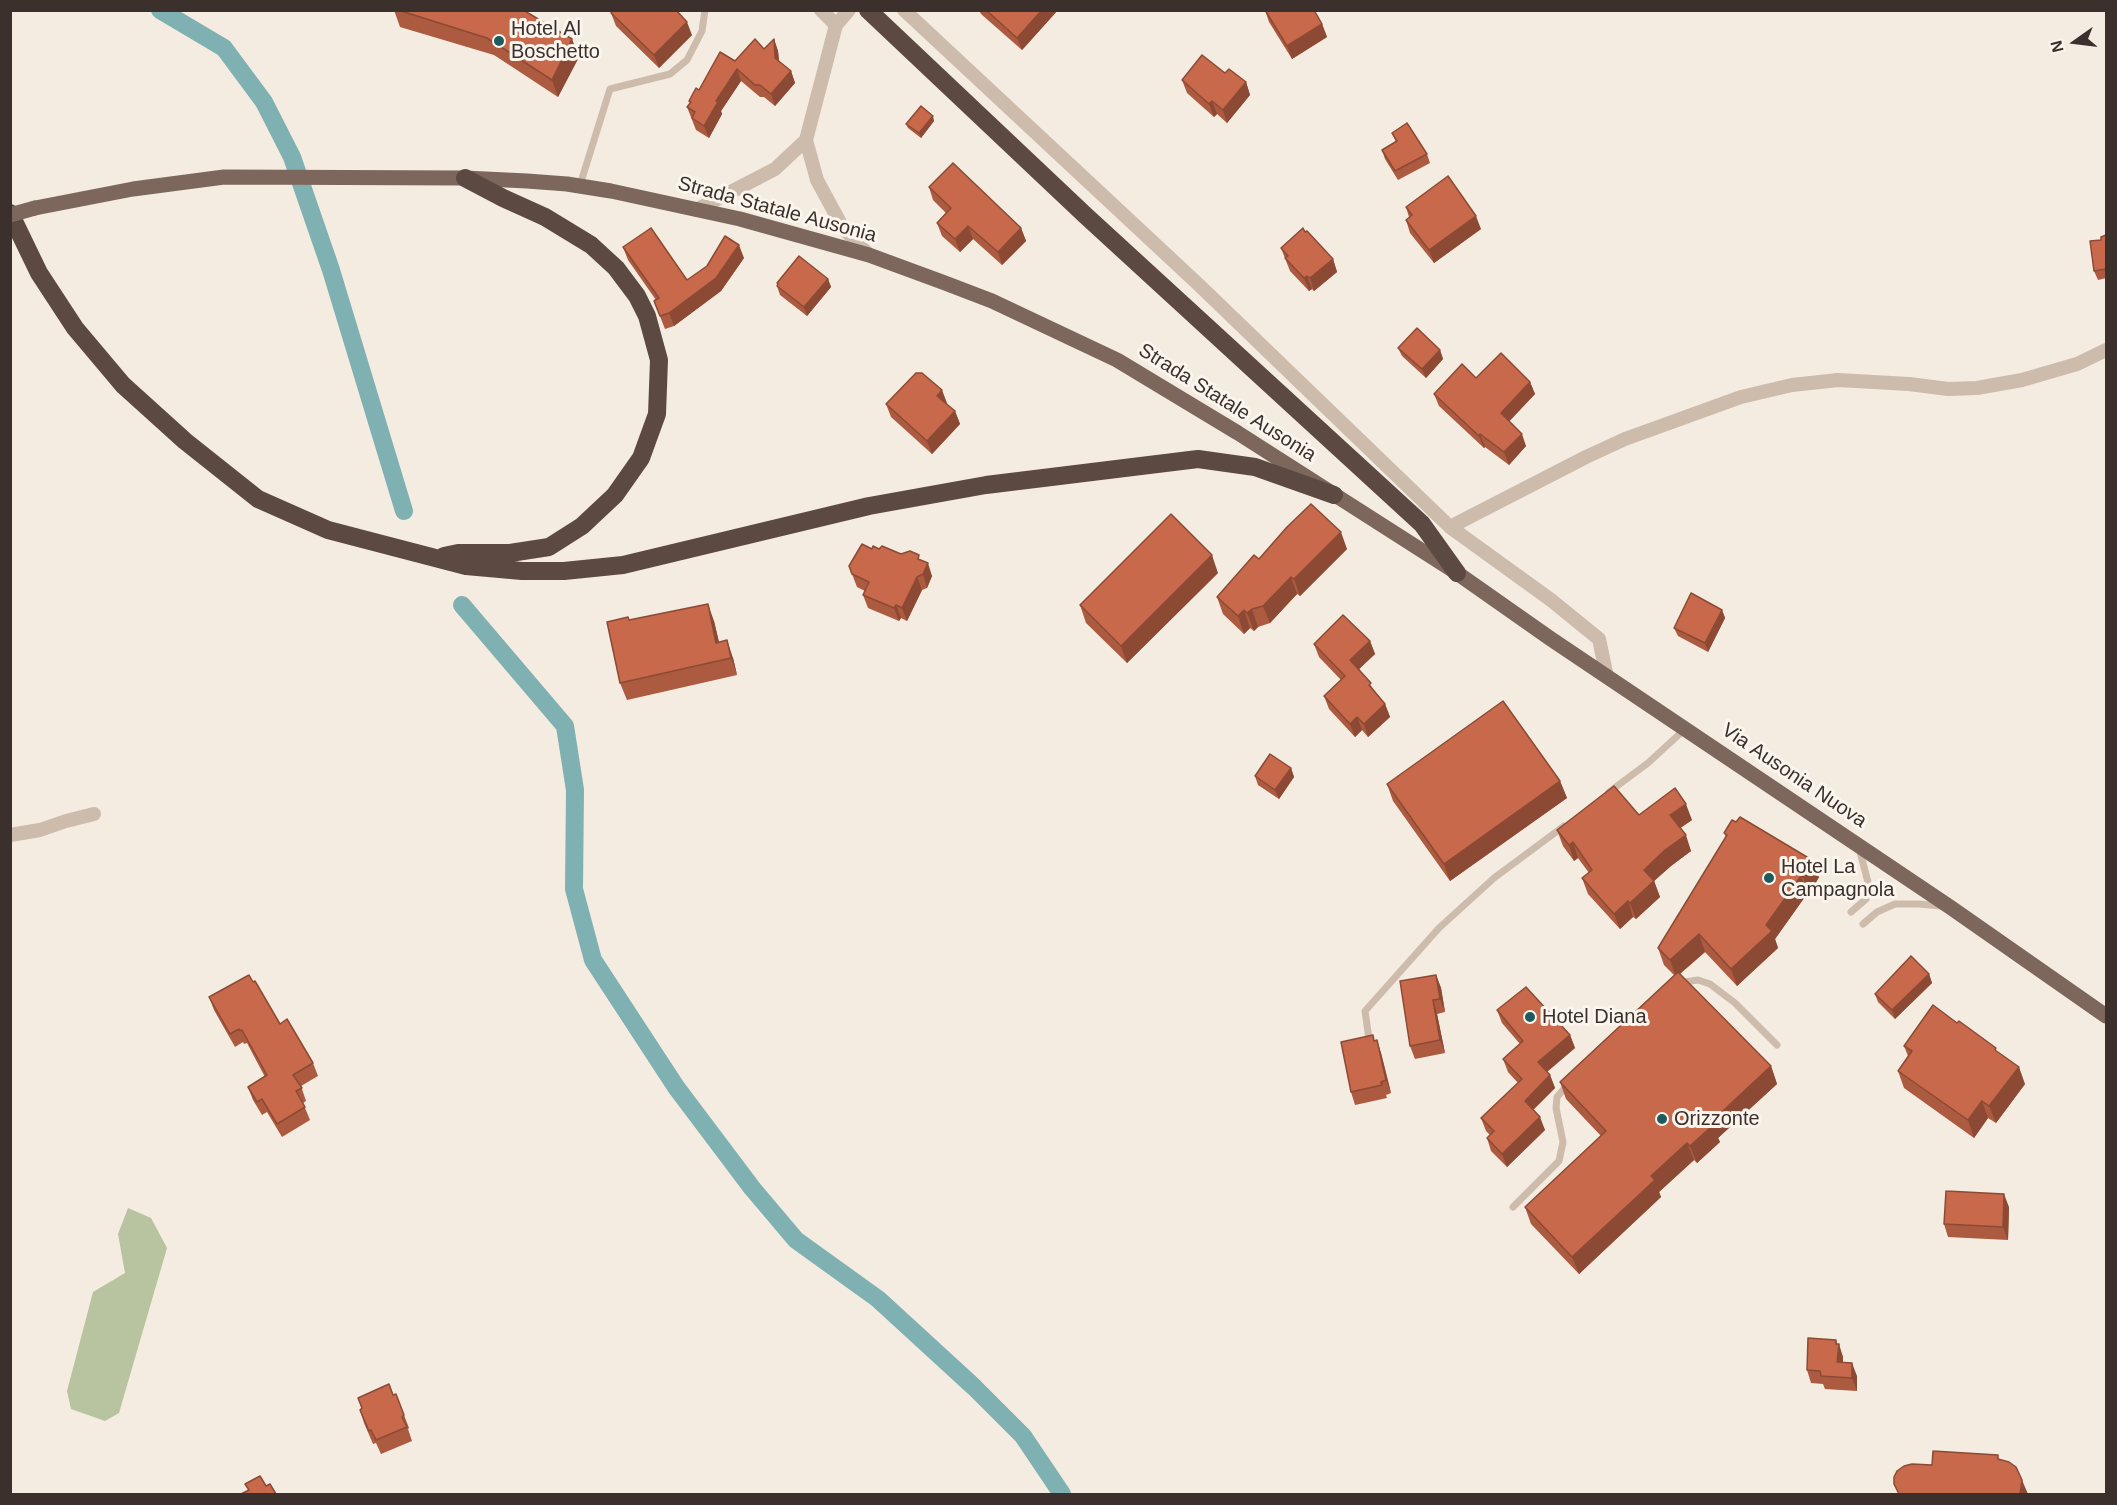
<!DOCTYPE html>
<style>
body{margin:0}
#map{position:relative;width:2117px;height:1505px;overflow:hidden;background:#f4ebe1;font-family:Helvetica,sans-serif}
canvas{display:block}
.frame{position:absolute;inset:0;border:12px solid #3b302b;pointer-events:none}
.north{position:absolute;left:2045px;top:12px;width:60px;height:60px;-webkit-text-stroke:4px #fbf5ee;paint-order:stroke;rotate:256deg;font-size:16px;font-weight:700;line-height:24px;text-align:center;color:#3b302b}
.north::after{content:'';display:block;margin:auto;width:21px;height:27px;background:#3b302b;clip-path:polygon(50% 0,100% 100%,50% 72%,0 100%)}
</style>
<div id="map">
<canvas width="2117" height="1505"></canvas>
<div class="frame"></div>
<div class="north">N</div>
</div>
<script>
const c = document.querySelector('canvas').getContext('2d');
c.lineJoin = 'round';
function fill(path, color) {
  c.fillStyle = color;
  c.fill(path, 'evenodd');
}
function shape(rows) {
  const path = new Path2D();
  for (const r of rows) {
    path.moveTo(r[0], r[1]);
    for (let i = 2; i < r.length; i += 2) path.lineTo(r[i], r[i + 1]);
  }
  return path;
}
function strokePath(path, color, width, dash) {
  c.strokeStyle = color;
  c.lineWidth = width;
  c.lineCap = dash ? 'butt' : 'round';
  c.setLineDash(dash || []);
  c.stroke(path);
}
function drawText(font, color, halo, rows, align = 'center') {
  c.font = font + ' Helvetica,sans-serif';
  c.lineWidth = 6;
  c.setLineDash([]);
  c.textBaseline = 'middle';
  c.strokeStyle = halo;
  c.fillStyle = color;
  for (const [text, x, y, turn = 0] of rows) {
    c.save();
    c.translate(x, y);
    c.rotate((+turn || 0) * Math.PI / 180);
    c.textAlign = isNaN(turn) ? turn : align;
    if (halo) c.strokeText(text, 0, 0);
    c.fillText(text, 0, 0);
    c.restore();
  }
}
fill(shape([
 [128,1208,151,1218,167,1248,119,1413,105,1421,71,1409,67,1391,93,1292,125,1273,118,1234]
]), '#b8c4a0');
strokePath(shape([
 [160,10,224,48,264,102,292,157,331,270,404,511],
 [462,605,565,726,575,790,574,889,593,960,676,1087,752,1188,796,1240,878,1299,974,1387,1023,1436,1062,1494]
]), '#7fb0b2', 18);
strokePath(shape([
 [580,185,610,89,670,74,687,60,702,31,705,10],
 [1609,792,1648,763,1685,729],
 [1851,912,1866,899,1869,886,1859,848],
 [1863,924,1877,912,1895,904,1919,904,1941,906],
 [1678,983,1698,980,1710,984,1735,1003,1777,1045],
 [1369,1039,1365,1011,1439,928,1494,878,1564,826],
 [1513,1207,1559,1161,1563,1142,1556,1108,1557,1097,1568,1084]
]), '#cdbbac', 7);
strokePath(shape([
 [821,10,836,25],
 [904,10,1199,285,1450,527,1551,600,1599,639,1607,677],
 [806,140,817,180,843,228,869,255],
 [696,210,775,169,806,140,836,25,849,10],
 [1450,527,1586,457,1625,439,1741,397,1792,385,1838,380,1909,384,1948,389,1977,388,2022,380,2077,364,2106,350],
 [10,835,40,830,66,821,94,814]
]), '#cdbbac', 14);
strokePath(shape([
 [35,208,133,189,224,177,465,178,527,181,567,184,611,191,740,219,869,255,945,283,992,301,1117,360,1238,433,1457,573,1551,639,1950,907,2106,1016]
]), '#7d675c', 15);
strokePath(shape([
 [868,10,1085,215,1422,524,1457,573],
 [10,213,39,273,75,328,123,385,185,441,258,499,328,530,466,566,522,571,564,571,623,565,869,506,986,485,1198,459,1255,467,1334,495],
 [444,556,458,553,510,553,549,547,582,526,615,495,641,458,657,414,659,360,647,316,637,296,616,268,591,245,545,217,503,198,465,178]
]), '#5c4a42', 18);
strokePath(shape([
 [10,215,35,208]
]), '#7d675c', 15);
fill(shape([
 [394,10,523,10,579,57,558,97,494,55,400,27],
 [979,10,1058,10,1022,50,981,14],
 [1265,10,1322,24,1327,37,1292,59,1269,22],
 [611,13,692,35,659,68,616,26],
 [774,39,778,51,779,61,791,71,795,83,775,106,764,97,760,97,741,81,721,111,722,114,709,138,696,130,687,107,690,104,689,101,699,90,735,61,764,49],
 [1225,73,1246,82,1250,95,1227,123,1217,114,1214,117,1187,93,1182,80],
 [934,121,921,138,908,128,906,124],
 [1392,133,1427,154,1430,163,1398,180,1385,159,1382,150,1396,142],
 [929,187,1021,228,1026,241,1002,265,973,239,960,252,942,236,937,223,946,213,933,200],
 [1406,207,1481,229,1434,263,1410,233,1406,220,1409,217],
 [1305,232,1333,259,1337,272,1314,291,1312,289,1309,291,1290,271,1281,248],
 [2106,235,2106,278,2098,280,2094,271,2101,240],
 [623,247,687,280,744,258,721,291,674,326,665,329,654,301,656,300,628,260],
 [828,279,831,287,807,316,780,295,777,286,778,285,777,283],
 [1398,348,1440,350,1443,359,1426,378,1402,356],
 [1476,378,1530,382,1535,394,1509,421,1526,446,1509,465,1485,447,1484,448,1439,406,1434,394],
 [947,403,946,404,955,411,960,424,932,454,891,417,886,404],
 [872,549,879,549,901,554,921,561,932,576,927,588,922,590,907,621,901,618,899,621,868,608,863,595,865,591,857,587,849,566],
 [1347,549,1300,596,1297,594,1270,623,1258,627,1254,631,1250,628,1244,634,1223,614,1217,597,1259,559],
 [1218,573,1127,663,1086,623,1080,605],
 [1722,610,1725,618,1708,652,1678,636,1674,628],
 [629,620,714,621,719,642,733,658,737,675,627,700,620,683],
 [1370,641,1375,654,1359,669,1374,690,1385,704,1390,717,1368,737,1362,730,1355,737,1329,709,1324,696,1341,680,1319,657,1314,644],
 [1291,768,1294,777,1279,799,1258,785,1255,776],
 [1560,781,1567,798,1450,881,1393,801,1387,784],
 [1639,815,1692,820,1680,828,1691,851,1671,866,1654,881,1660,897,1636,919,1633,917,1620,929,1588,894,1582,878,1589,873,1578,858,1574,861,1563,846,1557,830],
 [1724,833,1819,877,1809,895,1807,894,1775,939,1778,948,1737,986,1705,952,1680,974,1771,1066,1777,1084,1718,1138,1720,1142,1697,1163,1694,1160,1659,1192,1661,1197,1579,1274,1531,1224,1525,1207,1601,1136,1566,1099,1560,1082,1674,975,1664,965,1658,948,1726,837],
 [1929,974,1932,983,1895,1019,1878,1002,1875,994],
 [1436,975,1441,988,1445,1012,1437,1014,1445,1053,1415,1059,1410,1046],
 [253,982,280,1024,313,1063,318,1076,301,1086,306,1101,303,1103,310,1120,282,1137,267,1112,262,1115,253,1100,248,1087,265,1077,247,1043,244,1044,243,1042,235,1047,214,1010,209,997],
 [1497,1010,1570,1035,1575,1048,1547,1072,1550,1075,1555,1088,1533,1110,1545,1130,1507,1167,1491,1151,1487,1138,1490,1135,1486,1131,1481,1118,1518,1083,1508,1072,1503,1059,1520,1044,1502,1023],
 [1375,1040,1381,1053,1391,1093,1386,1095,1387,1098,1355,1105,1351,1092],
 [1904,1046,1998,1052,2025,1084,1996,1123,1988,1118,1974,1138,1904,1088,1898,1071,1908,1056],
 [2009,1207,2008,1240,1948,1237,1944,1224],
 [1837,1344,1843,1357,1843,1362,1857,1376,1857,1391,1825,1389,1823,1384,1811,1383,1807,1370],
 [393,1395,404,1415,409,1428,408,1429,412,1441,381,1454,376,1443,373,1444,364,1423,360,1410,362,1409,358,1398]
]), '#ac5a40');
fill(shape([
 [1042,10,1058,10,1022,50,1017,38],
 [687,22,692,35,659,68,654,55],
 [1322,24,1327,37,1292,59,1287,46],
 [572,39,579,57,558,97,552,80],
 [774,39,778,51,780,70,775,58],
 [737,69,741,81,721,111,722,114,709,138,704,126,716,101],
 [791,71,795,83,775,106,771,94],
 [1246,82,1250,95,1227,123,1223,110],
 [1212,101,1217,114,1214,117,1209,104],
 [933,116,934,121,921,138,919,133],
 [1476,216,1481,229,1434,263,1429,250],
 [968,226,973,239,960,252,955,239],
 [1021,228,1026,241,1002,265,998,252],
 [739,245,744,258,721,291,674,326,669,313],
 [1333,259,1337,272,1314,291,1310,278],
 [1307,276,1312,289,1309,291,1304,278],
 [828,279,831,287,807,316,804,307],
 [1440,350,1443,359,1426,378,1422,369],
 [1530,382,1535,394,1505,426,1501,413],
 [942,390,947,403,942,409,937,396],
 [955,411,960,424,932,454,927,441],
 [1480,434,1485,447,1484,448,1479,436],
 [1522,434,1526,446,1509,465,1504,452],
 [1341,532,1347,549,1300,596,1294,579],
 [1212,555,1218,573,1127,663,1121,646],
 [928,563,932,576,927,588,923,574],
 [917,577,922,590,907,621,902,608],
 [1291,577,1297,594,1270,623,1263,606],
 [708,604,714,621,723,660,716,643],
 [896,605,901,618,899,621,894,608],
 [1252,609,1258,627,1254,631,1247,613],
 [1244,610,1250,628,1244,634,1238,616],
 [1722,610,1725,618,1708,652,1705,643],
 [727,640,733,658,737,675,731,658],
 [1370,641,1375,654,1355,673,1350,660],
 [1385,704,1390,717,1368,737,1364,724],
 [1357,717,1362,730,1355,737,1350,724],
 [1291,768,1294,777,1279,799,1275,790],
 [1560,781,1567,798,1450,881,1444,864],
 [1686,804,1692,820,1676,831,1670,815],
 [1686,835,1691,851,1671,866,1654,881,1660,897,1636,919,1630,903,1644,870,1665,850],
 [1573,842,1578,858,1574,861,1569,845],
 [1812,860,1819,877,1809,895,1803,877],
 [1801,876,1807,894,1775,939,1778,948,1737,986,1731,969,1766,925],
 [1628,901,1633,917,1620,929,1614,914],
 [1699,934,1705,952,1676,977,1670,960],
 [1929,974,1932,983,1895,1019,1892,1010],
 [1436,975,1441,988,1445,1012,1440,999],
 [1433,1000,1437,1014,1445,1053,1440,1040],
 [1570,1035,1575,1048,1543,1075,1538,1062],
 [1377,1040,1381,1053,1391,1093,1386,1080],
 [1771,1066,1777,1084,1718,1138,1720,1142,1697,1163,1690,1146,1711,1122],
 [2019,1067,2025,1084,1996,1123,1989,1106],
 [1550,1075,1555,1088,1529,1114,1525,1101],
 [1982,1101,1988,1118,1974,1138,1968,1120],
 [1540,1117,1545,1130,1507,1167,1502,1154],
 [1687,1143,1694,1160,1659,1192,1661,1197,1579,1274,1572,1257,1651,1176],
 [2004,1194,2009,1207,2008,1240,2003,1227],
 [1836,1340,1838,1348,1839,1344,1843,1357,1842,1375,1837,1362],
 [1852,1363,1857,1376,1857,1391,1852,1378],
 [2022,1480,2028,1494,2020,1494]
]), '#8c4a34');
const building = shape([
 [398,10,523,10,572,39,552,80,487,38,398,10],
 [613,10,676,10,687,22,654,55,611,13,613,10],
 [986,10,1042,10,1017,38,986,10],
 [1265,10,1314,10,1322,24,1287,46,1265,10],
 [755,39,764,49,774,39,775,58,791,71,771,94,760,85,755,85,737,69,716,101,718,102,704,126,692,118,695,112,687,107,691,102,689,101,696,88,699,90,720,52,735,61,755,39],
 [1202,55,1225,73,1229,69,1246,82,1223,110,1212,101,1209,104,1182,80,1202,55],
 [921,106,933,116,919,133,906,124,921,106],
 [1407,123,1427,154,1395,171,1382,150,1397,141,1392,133,1407,123],
 [953,163,1021,228,998,252,968,226,955,239,937,223,951,208,929,187,953,163],
 [1448,176,1476,216,1429,250,1406,220,1412,215,1406,207,1448,176],
 [651,228,687,280,707,266,725,236,739,245,716,278,669,313,660,316,654,301,659,298,623,247,651,228],
 [1303,228,1305,232,1307,231,1333,259,1310,278,1307,276,1304,278,1285,258,1288,256,1281,248,1303,228],
 [2106,235,2106,269,2094,271,2090,241,2101,240,2101,237,2106,235],
 [799,256,828,279,804,307,777,286,778,284,777,283,799,256],
 [1417,328,1440,350,1422,369,1398,348,1417,328],
 [1501,353,1530,382,1501,413,1522,434,1504,452,1480,434,1479,436,1434,394,1462,364,1476,378,1501,353],
 [916,373,922,373,942,390,937,396,955,411,927,441,886,404,916,373],
 [1311,504,1341,532,1294,579,1291,577,1263,606,1252,609,1247,613,1244,610,1238,616,1217,597,1254,555,1259,559,1287,527,1311,504],
 [1171,514,1212,555,1121,646,1080,605,1171,514],
 [862,544,872,549,873,546,879,549,882,546,901,554,910,551,919,555,918,559,928,563,923,574,917,577,902,608,896,605,894,608,863,595,869,582,852,574,849,566,862,544],
 [1691,593,1722,610,1705,643,1674,628,1691,593],
 [708,604,716,643,727,640,731,658,620,683,607,622,628,617,629,620,708,604],
 [1343,615,1370,641,1350,660,1371,683,1369,685,1385,704,1364,724,1357,717,1350,724,1324,696,1345,676,1314,644,1343,615],
 [1503,701,1560,781,1444,864,1387,784,1503,701],
 [1270,754,1291,768,1275,790,1255,776,1270,754],
 [1614,786,1639,815,1675,788,1686,804,1670,815,1686,835,1665,850,1644,870,1654,881,1630,903,1628,901,1614,914,1582,878,1592,870,1573,842,1569,845,1557,830,1614,786],
 [1740,817,1812,860,1803,877,1801,876,1766,925,1772,931,1731,969,1699,934,1670,960,1658,948,1727,835,1724,833,1732,820,1736,822,1740,817],
 [1911,956,1929,974,1892,1010,1875,994,1911,956],
 [1678,972,1771,1066,1711,1122,1713,1125,1690,1146,1687,1143,1651,1176,1655,1180,1572,1257,1525,1207,1606,1131,1560,1082,1678,972],
 [249,975,253,982,255,981,280,1024,287,1019,313,1063,293,1075,302,1088,296,1091,305,1107,277,1124,262,1099,257,1102,248,1087,267,1075,242,1030,240,1031,239,1029,230,1034,209,997,249,975],
 [1436,975,1440,999,1433,1000,1440,1040,1410,1046,1400,981,1436,975],
 [1526,987,1570,1035,1538,1062,1550,1075,1525,1101,1540,1117,1502,1154,1487,1138,1494,1131,1481,1118,1522,1079,1503,1059,1523,1041,1497,1010,1526,987],
 [1933,1005,1957,1023,1959,1021,1996,1048,1995,1050,2019,1067,1989,1106,1982,1101,1968,1120,1898,1071,1912,1051,1904,1046,1933,1005],
 [1373,1035,1374,1041,1377,1040,1386,1080,1381,1082,1382,1085,1351,1092,1341,1042,1373,1035],
 [1946,1191,2004,1194,2003,1227,1944,1224,1946,1191],
 [1808,1338,1836,1340,1836,1344,1839,1344,1837,1362,1852,1363,1852,1378,1821,1376,1820,1371,1807,1370,1808,1338],
 [389,1384,393,1395,396,1394,404,1415,402,1417,407,1427,376,1440,371,1430,369,1431,360,1410,362,1408,358,1398,389,1384],
 [1933,1451,1998,1455,1998,1459,2009,1462,2016,1467,2022,1480,2020,1494,1899,1494,1894,1484,1894,1477,1897,1471,1904,1466,1912,1464,1932,1465,1933,1451],
 [260,1476,266,1486,270,1484,276,1494,241,1494,249,1490,245,1484,260,1476]
]);
fill(building, '#c8694b');
strokePath(building, '#8c4a34', 1.5);
for (const [x, y, r, color] of [
 [499,41,6,"#1f5a5e"],
 [1769,878,6,"#1f5a5e"],
 [1530,1017,6,"#1f5a5e"],
 [1662,1119,6,"#1f5a5e"]
]) {
  const dot = new Path2D();
  dot.arc(x, y, r, 0, 2 * Math.PI);
  c.fillStyle = color;
  c.fill(dot);
  strokePath(dot, '#fbf5ee', 2);
}
drawText('20px', '#3b302b', '#fbf5ee', [
 ["Hotel Al",511,29],
 ["Boschetto",511,52],
 ["Hotel La",1781,867],
 ["Campagnola",1781,890],
 ["Hotel Diana",1542,1017],
 ["Orizzonte",1674,1119]
], 'left');
drawText('20px', '#3b302b', '#fbf5ee', [
 ["Strada Statale Ausonia",777,210,15],
 ["Strada Statale Ausonia",1227,403,32],
 ["Via Ausonia Nuova",1794,776,34]
]);
</script>
